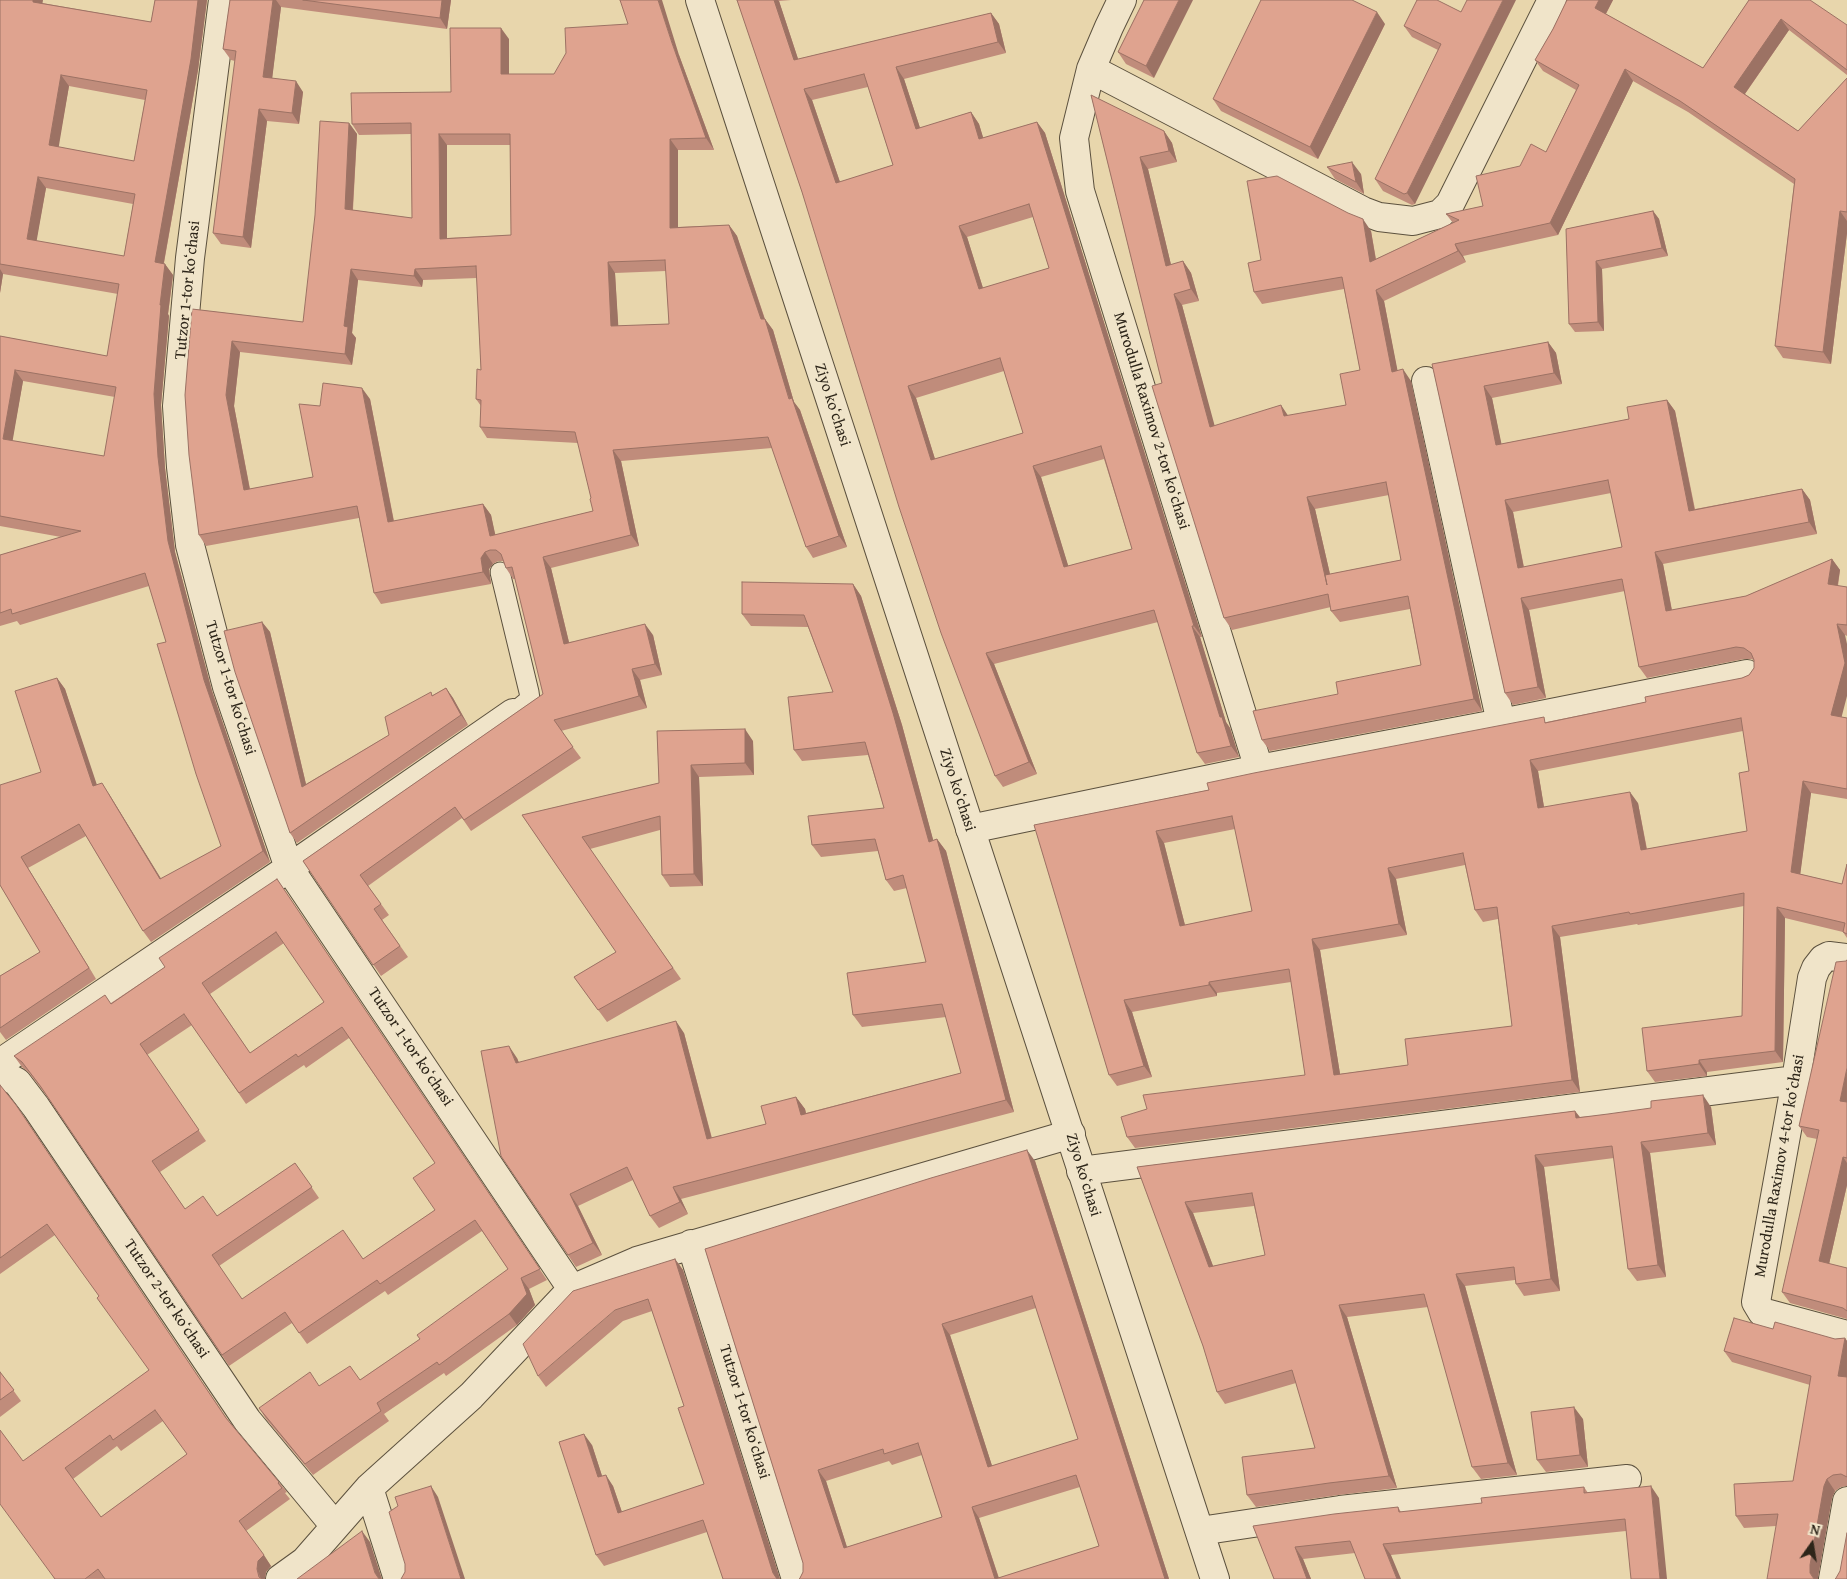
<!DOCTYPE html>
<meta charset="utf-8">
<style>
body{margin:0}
#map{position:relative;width:1847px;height:1579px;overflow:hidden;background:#e8d6ac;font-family:"Gentium Book Plus",serif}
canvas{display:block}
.north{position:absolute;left:1787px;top:1519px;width:50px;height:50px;-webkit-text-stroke:4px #f0e4c9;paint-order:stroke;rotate:13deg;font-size:14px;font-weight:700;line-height:20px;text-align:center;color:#2d2519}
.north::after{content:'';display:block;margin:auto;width:18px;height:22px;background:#2d2519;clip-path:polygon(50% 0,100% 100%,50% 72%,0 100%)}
</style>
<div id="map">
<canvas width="1847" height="1579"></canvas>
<div class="north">N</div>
</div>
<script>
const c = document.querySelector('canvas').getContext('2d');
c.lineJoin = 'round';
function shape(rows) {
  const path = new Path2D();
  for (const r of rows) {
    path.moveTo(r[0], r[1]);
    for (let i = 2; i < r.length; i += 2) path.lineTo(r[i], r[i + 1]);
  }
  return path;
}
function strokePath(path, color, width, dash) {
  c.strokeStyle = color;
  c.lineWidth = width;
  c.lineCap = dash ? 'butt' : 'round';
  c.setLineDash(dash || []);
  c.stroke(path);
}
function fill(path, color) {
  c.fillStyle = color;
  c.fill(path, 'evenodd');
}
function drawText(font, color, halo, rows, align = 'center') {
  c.font = font + ' "Gentium Book Plus",serif';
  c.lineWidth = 5;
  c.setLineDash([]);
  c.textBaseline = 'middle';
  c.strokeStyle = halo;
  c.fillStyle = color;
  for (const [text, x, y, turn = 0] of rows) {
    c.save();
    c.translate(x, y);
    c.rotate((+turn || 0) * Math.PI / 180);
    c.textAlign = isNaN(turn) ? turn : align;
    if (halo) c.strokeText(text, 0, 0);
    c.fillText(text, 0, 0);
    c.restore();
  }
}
const service = shape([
 [500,572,529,692,530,699,513,713]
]);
const minor = shape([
 [223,0,190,258,177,406,181,467,190,545,227,687,289,868,572,1289],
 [1122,0,1109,27,1091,69,1074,138,1080,191,1259,769],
 [1091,69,1363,211,1379,217,1413,221,1440,214,1450,204,1552,0],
 [1426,381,1501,723],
 [970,829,1259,769,1501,723,1747,674],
 [1847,958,1829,956,1823,959,1816,968,1812,978,1796,1080,1756,1302,1762,1312,1769,1314,1847,1335],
 [0,1063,289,868,513,713],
 [0,1073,17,1082,36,1107,247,1420,335,1526],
 [1081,1171,1796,1080],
 [691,1244,796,1579],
 [369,1488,398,1579],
 [1200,1531,1340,1510,1627,1479],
 [280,1579,305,1561,369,1488,471,1396,572,1289,637,1261,1071,1134],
 [1833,1579,1847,1501]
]);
const tertiary = shape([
 [700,0,1215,1579]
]);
strokePath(service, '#5c513e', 21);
strokePath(minor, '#5c513e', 30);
strokePath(tertiary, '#5c513e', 30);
strokePath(service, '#f0e4c9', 19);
strokePath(minor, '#f0e4c9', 28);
strokePath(tertiary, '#f0e4c9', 28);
fill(shape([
 [0,0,42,3,151,22,155,0,207,0,198,70,164,263,173,275,168,314,169,316,161,405,165,468,175,552,212,691,270,862,151,942,143,931,86,836,28,868,96,979,6,1040,0,1032,0,976,40,952,0,885,41,772,57,678,65,689,96,785,109,794,161,879,221,846,166,642,149,586,20,625,17,621,0,626,0,555,61,537,0,526,0,336,107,356,118,294,3,274,0,293],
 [69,86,145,100,134,161,58,147],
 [46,188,133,204,124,256,36,241],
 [23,381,115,397,104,456,12,441],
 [230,0,451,0,447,29,281,7,272,78,303,92,299,124,267,121,251,248,221,244,213,233,235,61,231,60,223,49],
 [737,0,791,0,779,1,798,59,991,13,999,24,1006,53,904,79,920,128,971,112,979,124,983,138,1037,122,1045,133,1202,637,1200,637,1226,722,1230,728,1239,757,1205,764,1197,753,1158,622,994,664,1037,774,1003,787,995,776,802,192],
 [868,87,893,165,840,182,812,100],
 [1033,217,1049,268,983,288,967,237],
 [1004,371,1023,433,935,459,916,398],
 [1104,459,1132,549,1068,566,1041,477],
 [1144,0,1154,78,1126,64,1118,52],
 [1567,0,1613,0,1606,14,1703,68,1749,0,1847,25,1847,75,1789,30,1745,94,1798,131,1847,78,1847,233,1831,364,1783,358,1775,346,1794,184,1688,112,1633,81,1558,235,1463,256,1466,262,1384,301,1397,370,1411,381,1482,711,1270,751,1262,740,1338,694,1421,665,1410,609,1340,622,1331,611,1331,607,1232,630,1224,618,1162,383,1091,95,1164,131,1172,143,1177,162,1148,169,1171,265,1183,261,1191,273,1199,301,1182,305,1214,426,1288,416,1346,405,1360,370,1344,289,1262,304,1254,292,1261,260,1371,231,1376,259,1453,223,1446,214,1483,206,1520,166,1546,152,1576,90,1543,71,1535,60,1553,29],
 [1389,495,1401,560,1330,574,1315,509],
 [1461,12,1415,204,1412,205,1383,191,1375,179,1438,50,1412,37,1404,26],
 [628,24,679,55,714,150,678,150,678,227,729,225,737,236,765,319,773,330,794,402,800,410,847,547,813,558,806,547,772,448,621,461,639,546,551,568,569,642,653,635,662,675,640,680,647,708,561,731,581,758,471,831,462,818,368,886,389,915,382,920,408,957,381,976,303,861,543,694,515,579,513,579,506,568,503,561,498,561,493,564,489,569,491,584,381,604,374,593,359,518,206,546,199,535,192,309,303,322,349,123,357,134,353,210,412,218,411,134,359,135,352,124,451,92,509,39,509,74,554,74],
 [447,145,510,145,511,235,447,238],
 [666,271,669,324,618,326,615,273],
 [477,278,481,370,476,399,481,406,480,427,487,438,578,443,591,498,593,511,495,535,491,515,483,504,394,521,370,399,320,406,313,477,250,489,234,406,240,352,352,365,356,338,352,333,358,280,422,287,423,280],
 [1385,24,1318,159,1221,111,1213,99],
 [1327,167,1361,174,1364,194,1335,179],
 [1653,211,1659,219,1668,256,1602,269,1604,331,1575,332,1569,324,1566,229],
 [1548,342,1556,353,1562,384,1492,398,1501,444,1629,419,1667,400,1675,411,1695,509,1802,489,1810,500,1817,534,1663,564,1672,610,1746,596,1832,559,1840,570,1838,586,1847,587,1847,636,1845,635,1841,717,1847,718,1847,799,1811,793,1800,874,1842,884,1847,864,1847,938,1843,932,1785,918,1783,1062,1707,1072,1707,1076,1655,1082,1647,1071,1742,1016,1744,906,1638,925,1637,924,1560,937,1580,1092,1135,1148,1127,1137,1305,1075,1291,982,1217,993,1217,996,1132,1012,1152,1077,1117,1086,1109,1075,1034,825,1646,702,1742,678,1749,675,1754,668,1754,661,1752,659,1744,659,1647,678,1639,667,1625,591,1529,610,1546,698,1513,705,1505,693,1432,364],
 [1611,493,1622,547,1524,567,1513,512],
 [1743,731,1749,771,1747,831,1647,849,1638,803,1544,807,1538,771],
 [1235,829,1252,911,1185,925,1164,843],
 [1465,865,1475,910,1483,922,1498,919,1512,1026,1408,1065,1340,1074,1320,950,1407,935,1396,879],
 [853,584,861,596,902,725,933,840,937,839,946,851,1014,1112,681,1199,688,1214,659,1228,650,1216,633,1180,578,1206,602,1255,576,1267,501,1156,517,1058,519,1063,684,1033,712,1138,766,1124,796,1097,805,1109,806,1113,961,1073,946,1017,862,1027,853,1015,926,962,907,888,894,891,886,880,878,851,821,857,812,845,884,808,868,755,802,761,794,750,833,692,808,627,751,626,742,614],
 [262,622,270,632,306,784,389,735,433,695,446,688,453,698,468,725,297,843,290,833],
 [657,731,753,741,754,775,699,777,703,886,670,887,662,875,660,830,590,849,681,979,607,1022,574,977,616,952,522,815,659,783],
 [277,879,547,1280,529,1289,535,1305,517,1325,446,1376,444,1373,384,1414,389,1421,313,1475,266,1419,259,1408,320,1386,360,1380,420,1339,508,1269,482,1231,388,1295,385,1291,307,1344,292,1323,229,1366,46,1095,29,1073,22,1067,14,1056,111,1003,165,967],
 [284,943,324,1002,250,1053,210,994],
 [192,1025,246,1104,304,1065,306,1068,349,1038,435,1163,435,1210,363,1259,242,1299,219,1266,319,1198,295,1163,217,1216,185,1209,160,1172,206,1141,147,1055],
 [1847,960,1847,1185,1829,1264,1847,1268,1847,1319,1790,1303,1782,1292,1817,1139,1807,1137,1799,1126,1846,961],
 [0,1085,228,1420,279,1482,287,1492,285,1493,290,1499,246,1531,271,1566,266,1572,265,1579,54,1579,23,1461,149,1370,99,1296,55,1235,0,1274],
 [163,1421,187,1454,101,1517,73,1479,117,1446,121,1451],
 [1711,1107,1716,1145,1650,1153,1666,1277,1637,1281,1628,1269,1614,1158,1544,1167,1560,1291,1524,1296,1516,1284,1515,1280,1465,1286,1517,1475,1481,1479,1472,1467,1428,1307,1347,1317,1397,1488,1338,1495,1256,1507,1247,1495,1315,1448,1296,1383,1225,1404,1217,1392,1203,1346,1137,1167,1575,1111,1580,1117],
 [1254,1206,1265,1255,1213,1266,1193,1213],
 [1035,1161,1169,1579,800,1578,803,1572,803,1563,705,1249],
 [1036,1308,1078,1439,992,1466,950,1335],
 [922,1455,942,1517,847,1547,826,1481,889,1461,892,1465],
 [1080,1487,1099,1546,999,1578,979,1518],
 [675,1259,683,1270,780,1579,723,1579,707,1532,604,1566,596,1555,592,1445,602,1476,613,1486,622,1512,704,1484,684,1406,652,1311,623,1321,546,1387,538,1376],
 [1773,1329,1835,1339,1845,1338,1847,1341,1847,1486,1841,1487,1835,1491,1832,1498,1818,1577,1776,1526,1744,1528,1736,1516,1793,1481,1810,1385,1732,1362,1724,1351],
 [0,1372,21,1401,0,1417],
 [1583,1419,1588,1467,1546,1472,1537,1460],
 [1584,1487,1588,1493,1659,1498,1626,1531,1391,1555,1355,1553,1303,1559,1311,1579,1274,1579,1253,1526,1398,1507,1401,1512,1482,1503]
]), '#c08c7b');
fill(shape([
 [33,0,43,0,41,13,33,2],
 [198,0,207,0,198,70,162,273,155,262],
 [273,0,276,0,281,7,271,88,263,77],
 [442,0,451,0,447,29,440,18],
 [658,0,662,0,679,55,714,150,706,138,672,43],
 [774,0,778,0,779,1,802,71,794,60],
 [1179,0,1193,0,1154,78,1146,66],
 [1503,0,1516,0,1415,204,1407,193],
 [1599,0,1613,0,1603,19,1595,8],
 [1377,12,1385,24,1318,159,1310,147],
 [991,13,999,24,1006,53,998,42],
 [1781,19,1789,30,1742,98,1734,87],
 [501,28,509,39,509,85,501,74],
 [896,67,904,79,924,140,916,129],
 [1625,69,1633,81,1558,235,1550,223],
 [61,75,69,86,57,157,49,145],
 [296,81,303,92,299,124,292,113],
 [804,89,812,100,844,194,836,183],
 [259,109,267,121,251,248,243,237],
 [971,112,979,124,987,150,979,139],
 [1037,122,1045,133,1202,637,1194,626],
 [349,123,357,134,352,220,345,209],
 [1164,131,1172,143,1177,162,1169,151],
 [439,134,447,145,447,250,440,239],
 [670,139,678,150,678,239,670,228],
 [1140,157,1148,169,1174,277,1166,266],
 [1352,162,1361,174,1364,194,1356,182],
 [38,177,46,188,35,250,27,239],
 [1653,211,1659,219,1668,256,1662,248],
 [1840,211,1847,221,1847,233,1831,364,1823,352],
 [1363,219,1371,231,1378,273,1370,262],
 [729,225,737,236,768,329,765,319,773,330,794,402,800,410,847,547,839,536,761,319],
 [959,226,967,237,987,301,979,289],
 [1455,244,1463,256,1466,262,1458,251],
 [1183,261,1191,273,1199,301,1191,289],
 [1596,261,1602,269,1604,331,1598,322],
 [608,262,615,273,619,337,611,326],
 [165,264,173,275,168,314,169,316,161,405,165,468,175,552,212,691,270,862,263,851,204,680,168,541,158,457,154,394,160,305],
 [0,269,3,274,0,293],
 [351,269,358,280,352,333,356,338,352,365,345,354,344,326],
 [415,269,423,280,422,287,414,276],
 [1376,290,1384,301,1400,383,1392,372],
 [1174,294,1182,305,1218,438,1210,427],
 [232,341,240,352,234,406,252,501,244,490,226,395],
 [1548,342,1556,353,1562,384,1554,373],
 [1403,369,1411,381,1482,711,1474,699],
 [15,370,23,381,11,450,3,439],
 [908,386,916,398,939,472,931,460],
 [1484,386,1492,398,1504,456,1496,445],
 [362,388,370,399,396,533,388,522],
 [1667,400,1675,411,1697,522,1689,511],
 [1281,405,1289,417,1284,416],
 [613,450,621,461,639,546,631,535],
 [1033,466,1041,477,1072,578,1064,567],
 [1802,489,1810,500,1817,534,1809,522],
 [1307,497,1315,509,1335,596,1327,585],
 [1505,500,1513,512,1526,579,1518,568],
 [483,504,491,515,498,547,490,536],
 [485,552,493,564,489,569,491,584,483,572,481,558],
 [1655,552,1663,564,1674,622,1666,611],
 [543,557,551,568,572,655,564,644],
 [1832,559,1840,570,1836,595,1828,584],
 [853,584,861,596,902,725,937,854,929,842],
 [1521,598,1529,610,1546,698,1538,687],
 [262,622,270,632,309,797,302,787],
 [645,624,653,635,662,675,655,664],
 [1837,624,1845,635,1847,644,1847,696,1839,727,1831,715],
 [1192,626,1200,637,1226,722,1230,728,1239,757,1231,746,1220,717],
 [986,653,994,664,1037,774,1029,762],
 [632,669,640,680,647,708,639,696],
 [57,678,65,689,101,797,93,786],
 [446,688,453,698,468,725,461,715],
 [745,729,753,741,754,775,745,763],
 [1530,760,1538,771,1546,819,1538,808],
 [691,765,699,777,703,886,694,874],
 [1803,781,1811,793,1799,884,1791,872],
 [102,783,109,794,168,890,160,879],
 [1630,792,1638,803,1649,862,1641,850],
 [1156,831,1164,843,1188,937,1180,926],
 [937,839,946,851,1014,1112,1006,1100],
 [21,857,28,868,96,979,89,968],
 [1388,868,1396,879,1407,935,1399,924],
 [1777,907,1785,918,1783,1062,1775,1051],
 [1552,926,1560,937,1580,1092,1572,1080],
 [1312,939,1320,950,1342,1086,1334,1075],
 [1209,982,1217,993,1217,996,1209,985],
 [1124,1000,1132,1012,1152,1077,1144,1066],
 [676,1021,684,1033,715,1151,707,1139],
 [509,1046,517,1058,524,1075,516,1063],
 [1699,1060,1707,1072,1707,1076,1699,1064],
 [1847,1068,1847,1111,1840,1101],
 [1703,1095,1711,1107,1716,1145,1708,1133],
 [796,1097,805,1109,809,1127,801,1115],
 [1575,1111,1584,1123,1576,1118],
 [1641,1142,1650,1153,1666,1277,1658,1265],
 [1027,1150,1035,1161,1169,1579,1165,1579],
 [1535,1155,1544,1167,1560,1291,1551,1279],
 [1843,1157,1847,1163,1847,1185,1827,1273,1819,1261],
 [673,1187,681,1199,688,1214,680,1202],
 [570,1194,578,1206,602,1255,593,1243],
 [1185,1202,1193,1213,1218,1279,1209,1267],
 [675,1259,683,1270,780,1579,777,1579,773,1573],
 [1456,1274,1465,1286,1517,1475,1508,1463],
 [521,1278,529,1289,535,1305,517,1325,509,1314],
 [1339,1305,1347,1317,1397,1488,1389,1476],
 [942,1324,950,1335,996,1478,988,1467],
 [1845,1338,1847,1341,1847,1383,1838,1376],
 [1574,1407,1583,1419,1588,1467,1580,1455],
 [584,1434,592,1445,606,1488,598,1477],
 [818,1470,826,1481,851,1560,844,1548],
 [606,1475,613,1486,626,1524,618,1513],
 [1827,1479,1835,1491,1832,1498,1818,1577,1818,1579,1814,1579,1810,1573,1810,1565,1824,1486],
 [431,1486,438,1497,465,1579,461,1579],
 [1651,1486,1659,1498,1667,1579,1660,1579],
 [972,1507,979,1518,999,1579,995,1579],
 [362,1531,370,1542,382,1579,379,1579,375,1573],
 [1383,1544,1391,1555,1401,1579,1397,1579],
 [1295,1547,1303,1559,1311,1579,1307,1579],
 [264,1555,271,1566,266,1572,265,1579,261,1579,257,1569,258,1561]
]), '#9c7264');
const building = shape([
 [0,0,33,0,33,2,151,22,155,0,198,0,191,59,155,262,165,264,160,305,161,305,154,394,158,457,168,541,204,680,263,851,143,931,79,824,21,857,89,968,0,1028,0,976,40,952,0,885,0,785,41,772,15,691,57,678,93,786,102,783,160,879,221,846,196,774,157,644,166,642,145,573,12,614,11,609,0,613,0,555,81,531,0,516,0,336,107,356,119,284,0,264,0,0],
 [61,75,147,90,134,161,49,145,61,75],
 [38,177,135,194,124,256,27,239,38,177],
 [15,370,116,387,104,456,3,439,15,370],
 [230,0,273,0,263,77,296,81,292,113,259,109,243,237,213,233,236,51,223,49,230,0],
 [303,0,442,0,440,18,303,0],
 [620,0,658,0,672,43,706,138,670,139,670,228,729,225,761,319,765,319,789,399,792,398,839,536,806,547,768,437,613,450,631,535,543,557,564,644,645,624,655,664,632,669,639,696,554,720,573,747,464,820,455,807,360,875,381,904,374,909,400,946,373,965,303,861,543,694,512,567,506,568,501,554,496,550,490,550,485,552,481,558,483,572,374,593,357,506,199,535,189,455,185,395,192,309,303,322,315,215,320,121,349,123,345,209,412,218,411,123,352,124,351,93,451,92,450,28,501,28,501,74,554,74,566,53,565,28,628,24,620,0],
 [439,134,510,134,511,235,440,239,439,134],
 [665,260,669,324,611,326,608,262,665,260],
 [476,266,481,370,477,369,476,399,481,400,480,427,575,432,591,498,590,499,593,511,490,536,483,504,388,522,362,388,323,383,320,406,299,404,313,477,244,490,226,395,232,341,345,354,348,327,344,326,351,269,414,276,415,269,476,266],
 [737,0,774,0,794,60,991,13,998,42,896,67,916,129,971,112,979,139,1037,122,1194,626,1192,626,1220,717,1222,717,1231,746,1197,753,1154,610,986,653,1029,762,995,776,941,633,899,507,802,192,737,0],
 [864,74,893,165,836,183,804,89,864,74],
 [1029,204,1049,268,979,289,959,226,1029,204],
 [1000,358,1023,433,931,460,908,386,1000,358],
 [1101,446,1132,549,1064,567,1033,466,1101,446],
 [1144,0,1179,0,1146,66,1118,52,1144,0],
 [1261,0,1352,0,1377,12,1310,147,1213,99,1261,0],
 [1417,0,1437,0,1461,12,1467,0,1503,0,1407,193,1404,194,1375,179,1441,44,1404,26,1417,0],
 [1567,0,1599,0,1595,8,1703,68,1749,0,1810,0,1847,25,1847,70,1781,19,1734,87,1798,131,1847,78,1847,212,1840,211,1823,352,1775,346,1795,179,1680,101,1625,69,1550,223,1455,244,1458,251,1376,290,1392,372,1403,369,1474,699,1262,740,1253,711,1338,694,1336,682,1421,665,1408,596,1331,611,1328,594,1224,618,1152,386,1162,383,1091,95,1164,131,1169,151,1140,157,1166,266,1183,261,1191,289,1174,294,1210,427,1281,405,1284,416,1346,405,1340,374,1360,370,1342,277,1254,292,1248,263,1261,260,1247,181,1277,176,1348,213,1363,219,1370,262,1459,220,1446,214,1483,206,1476,176,1520,166,1531,144,1546,152,1579,85,1535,60,1553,29,1567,0],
 [1386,482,1401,560,1325,575,1327,585,1307,497,1386,482],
 [1352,162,1356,182,1327,167,1352,162],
 [1653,211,1662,248,1596,261,1598,322,1569,324,1566,229,1653,211],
 [1548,342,1554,373,1484,386,1496,445,1629,419,1627,407,1667,400,1689,511,1802,489,1809,522,1655,552,1666,611,1746,596,1832,559,1828,584,1847,587,1847,625,1837,624,1845,663,1831,715,1847,718,1847,789,1803,781,1791,872,1842,884,1847,864,1847,934,1843,932,1845,923,1777,907,1775,1051,1699,1060,1699,1064,1647,1071,1642,1028,1742,1016,1744,893,1630,914,1629,912,1552,926,1572,1080,1127,1137,1121,1117,1147,1109,1143,1095,1305,1075,1289,969,1209,982,1209,985,1124,1000,1144,1066,1109,1075,1034,825,1209,790,1207,783,1254,773,1544,717,1545,723,1646,702,1645,697,1742,678,1749,675,1754,668,1754,660,1751,653,1744,648,1736,647,1639,667,1622,579,1521,598,1538,687,1505,693,1432,364,1548,342],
 [1608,480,1622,547,1518,568,1505,500,1608,480],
 [1741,718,1749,771,1739,773,1747,831,1641,850,1630,792,1538,808,1530,760,1741,718],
 [1232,816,1252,911,1180,926,1156,831,1232,816],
 [1463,853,1475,910,1497,907,1512,1026,1405,1039,1408,1065,1334,1075,1312,939,1399,924,1388,868,1463,853],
 [742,582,853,584,893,713,929,842,937,839,1006,1100,673,1187,680,1202,650,1216,627,1167,570,1194,593,1243,568,1255,501,1156,481,1051,509,1046,516,1063,676,1021,707,1139,766,1124,761,1106,796,1097,801,1115,961,1073,942,1004,853,1015,847,973,926,962,903,875,886,880,875,839,812,845,808,816,884,808,865,742,794,750,788,697,833,692,804,615,742,614,742,582],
 [262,622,302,787,389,735,385,717,431,692,432,696,446,688,461,715,290,833,235,672,224,631,262,622],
 [745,729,745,763,691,765,694,874,662,875,660,816,582,837,673,968,598,1010,574,977,616,952,522,815,659,783,657,731,745,729],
 [277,879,540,1269,521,1278,527,1294,509,1314,439,1365,437,1362,377,1403,381,1411,305,1464,259,1408,310,1372,319,1386,350,1366,360,1380,420,1339,417,1335,508,1269,475,1220,380,1284,377,1280,299,1333,285,1312,222,1355,41,1087,22,1062,14,1056,105,995,111,1004,165,967,159,958,277,879],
 [276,932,324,1002,250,1053,202,983,276,932],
 [184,1014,239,1093,296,1054,298,1057,342,1027,435,1163,413,1178,435,1210,363,1259,343,1230,242,1299,212,1255,312,1187,295,1163,217,1216,203,1196,185,1209,152,1161,199,1130,140,1044,184,1014],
 [1847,960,1847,1068,1840,1101,1847,1102,1847,1158,1843,1157,1819,1261,1847,1268,1847,1311,1843,1308,1782,1292,1819,1130,1799,1126,1836,962,1846,961,1847,960],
 [0,1085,16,1105,226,1418,279,1482,278,1483,282,1488,239,1521,264,1555,258,1561,257,1569,259,1577,262,1579,105,1579,98,1569,85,1579,55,1579,0,1504,0,1430,23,1461,149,1370,97,1298,99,1296,47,1224,0,1258,0,1085],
 [155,1410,187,1454,101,1517,65,1468,110,1435,113,1440,155,1410],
 [1703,1095,1708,1133,1641,1142,1658,1265,1628,1269,1612,1146,1535,1155,1551,1279,1516,1284,1514,1267,1456,1274,1508,1463,1472,1467,1424,1294,1339,1305,1389,1476,1329,1483,1247,1495,1242,1457,1315,1448,1292,1370,1217,1392,1203,1346,1137,1167,1575,1111,1576,1118,1608,1114,1651,1108,1651,1101,1703,1095],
 [1252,1193,1265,1255,1209,1267,1185,1202,1252,1193],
 [1027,1150,1165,1579,995,1579,1099,1546,1076,1475,972,1507,995,1579,799,1579,800,1578,803,1572,803,1563,705,1249,931,1178,1027,1150],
 [1032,1296,1078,1439,988,1467,942,1324,1032,1296],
 [918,1443,942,1517,844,1548,818,1470,883,1449,884,1454,918,1443],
 [675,1259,773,1573,777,1579,723,1579,703,1520,596,1555,559,1442,584,1434,598,1477,606,1475,618,1513,704,1484,678,1408,684,1406,648,1299,615,1310,538,1376,523,1344,573,1291,675,1259],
 [1734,1318,1773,1329,1775,1322,1835,1339,1845,1338,1838,1376,1847,1377,1847,1477,1841,1474,1833,1475,1827,1479,1824,1486,1810,1565,1810,1573,1814,1579,1767,1579,1778,1514,1736,1516,1734,1484,1793,1481,1811,1376,1724,1351,1734,1318],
 [0,1372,14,1390,0,1400,0,1372],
 [1574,1407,1580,1455,1537,1460,1531,1412,1574,1407],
 [431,1486,461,1579,401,1579,405,1572,405,1564,389,1512,398,1506,395,1497,431,1486],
 [1651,1486,1660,1579,1631,1579,1625,1519,1383,1544,1397,1579,1365,1579,1350,1541,1295,1547,1307,1579,1274,1579,1253,1526,1334,1514,1398,1507,1399,1512,1482,1503,1481,1498,1584,1487,1584,1493,1651,1486],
 [362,1531,375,1573,379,1579,297,1579,362,1531],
 [1847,1533,1847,1579,1835,1579,1836,1578,1840,1571,1847,1533]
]);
fill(building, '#dfa38f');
strokePath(building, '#9c7264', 1);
drawText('16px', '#2d2519', '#f0e4c9', [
 ["Tutzor 1-tor koʻchasi",188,290,-84],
 ["Ziyo koʻchasi",832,405,72],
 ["Murodulla Raximov 2-tor koʻchasi",1151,421,73],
 ["Tutzor 1-tor koʻchasi",230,688,73],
 ["Ziyo koʻchasi",957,790,72],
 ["Tutzor 1-tor koʻchasi",410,1047,56],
 ["Murodulla Raximov 4-tor koʻchasi",1780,1166,-80],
 ["Ziyo koʻchasi",1083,1175,73],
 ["Tutzor 2-tor koʻchasi",166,1299,56],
 ["Tutzor 1-tor koʻchasi",744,1412,73]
]);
</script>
